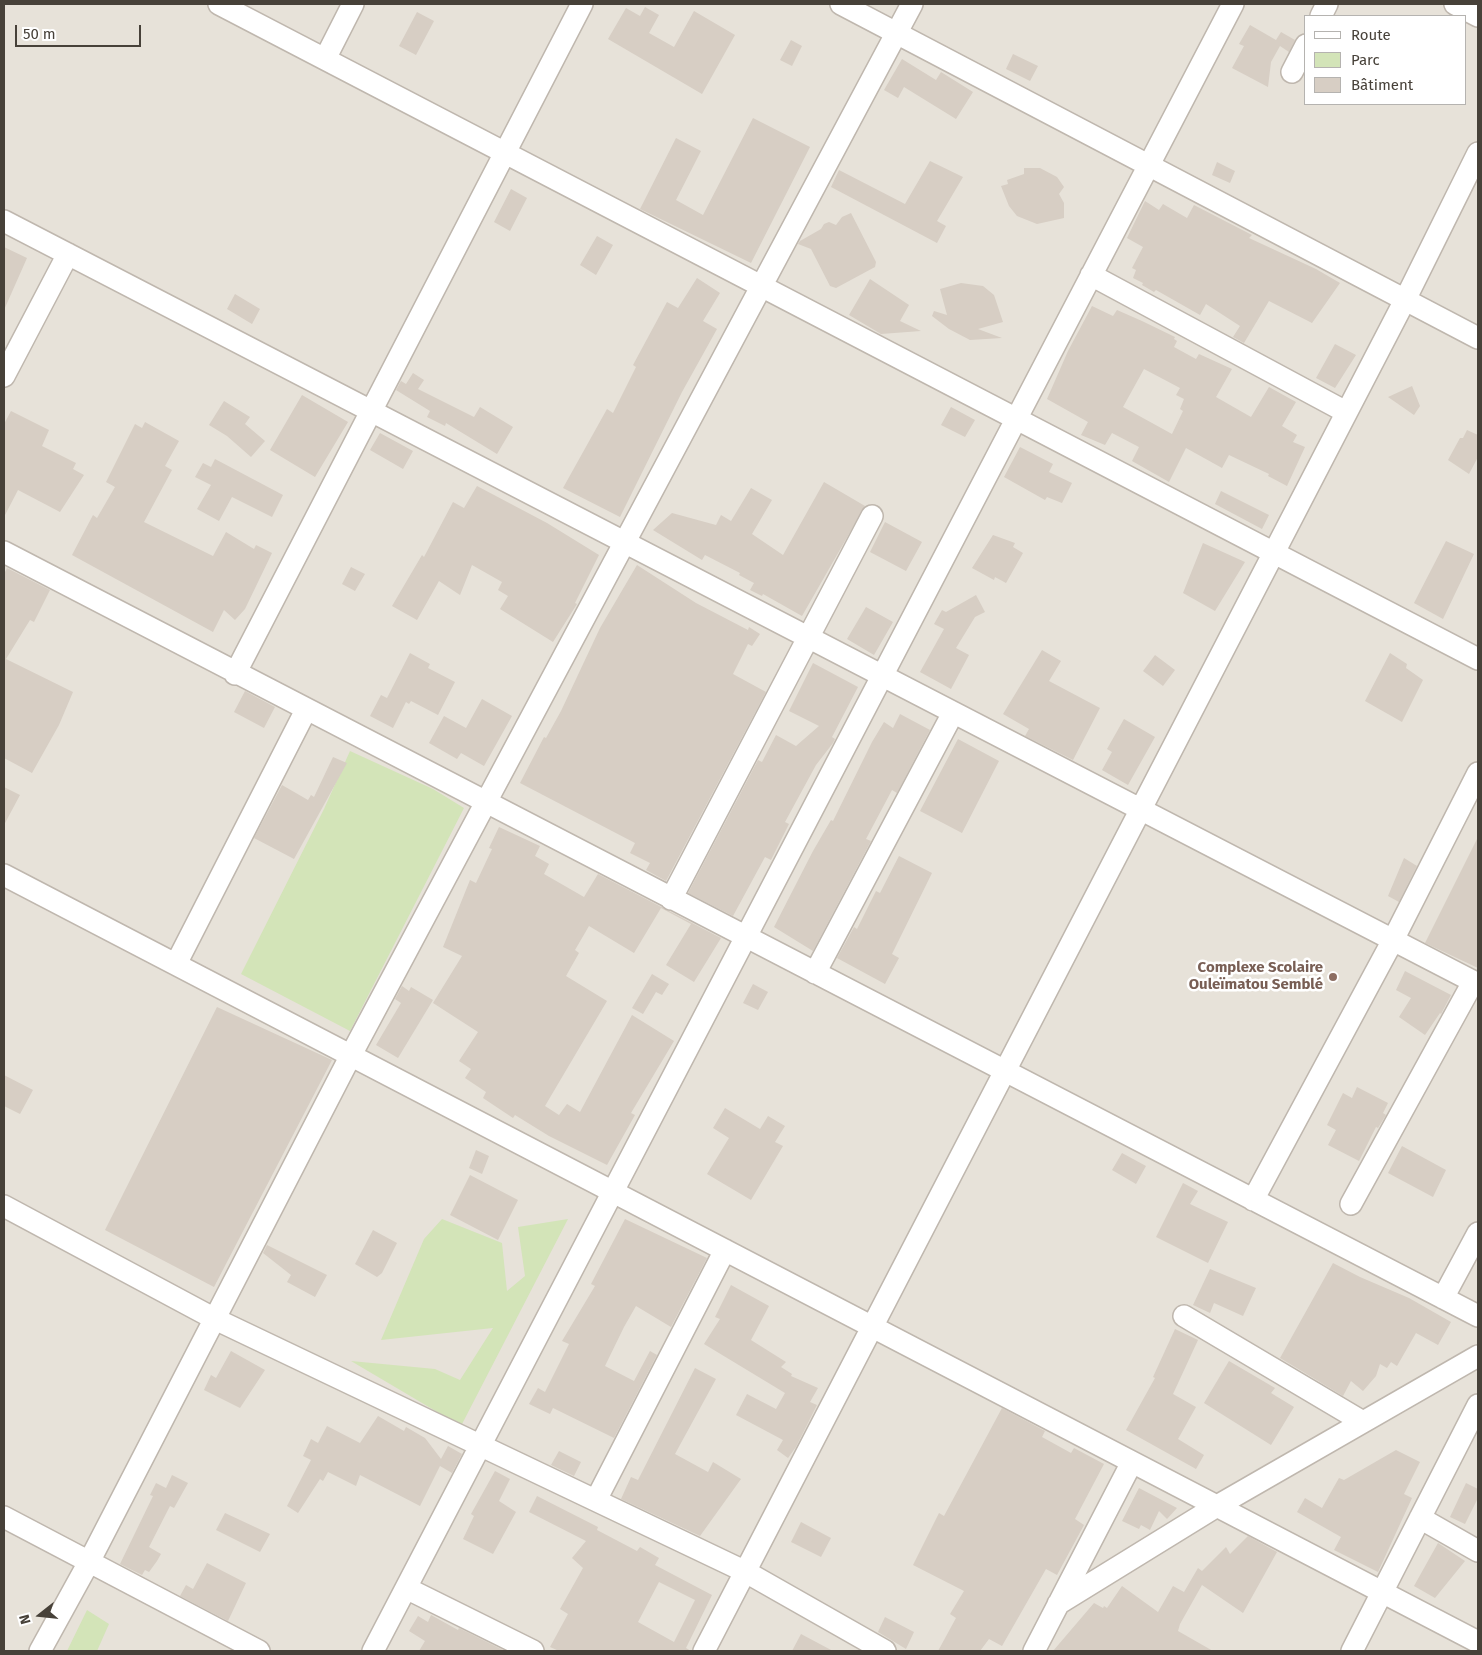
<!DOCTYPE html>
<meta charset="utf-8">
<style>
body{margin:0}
#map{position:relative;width:1482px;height:1655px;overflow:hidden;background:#f4f0eb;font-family:"Fira Sans",sans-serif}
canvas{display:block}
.frame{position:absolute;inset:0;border:5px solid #474139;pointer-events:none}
.legend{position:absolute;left:1304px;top:15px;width:162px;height:90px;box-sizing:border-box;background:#fff;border:1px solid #b5b3b0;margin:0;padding:6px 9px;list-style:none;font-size:15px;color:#474139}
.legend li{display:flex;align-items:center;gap:10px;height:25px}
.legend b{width:25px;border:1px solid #b5b3b0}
.north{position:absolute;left:15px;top:1590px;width:50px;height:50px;-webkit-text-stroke:4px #fff;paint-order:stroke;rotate:254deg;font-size:14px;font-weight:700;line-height:20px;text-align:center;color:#474139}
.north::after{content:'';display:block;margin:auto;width:18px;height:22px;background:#474139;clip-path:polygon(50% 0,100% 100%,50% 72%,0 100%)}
.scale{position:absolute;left:15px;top:25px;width:126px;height:22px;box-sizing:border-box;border:2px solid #474139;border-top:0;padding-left:6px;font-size:15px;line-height:18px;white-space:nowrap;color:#474139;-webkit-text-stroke:4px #fff;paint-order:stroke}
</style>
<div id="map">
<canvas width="1482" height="1655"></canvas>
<div class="frame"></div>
<ul class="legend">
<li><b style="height:6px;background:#fff"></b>Route</li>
<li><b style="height:14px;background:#d3e4b8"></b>Parc</li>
<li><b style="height:14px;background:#d7cec4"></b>Bâtiment</li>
</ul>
<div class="north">N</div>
<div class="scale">50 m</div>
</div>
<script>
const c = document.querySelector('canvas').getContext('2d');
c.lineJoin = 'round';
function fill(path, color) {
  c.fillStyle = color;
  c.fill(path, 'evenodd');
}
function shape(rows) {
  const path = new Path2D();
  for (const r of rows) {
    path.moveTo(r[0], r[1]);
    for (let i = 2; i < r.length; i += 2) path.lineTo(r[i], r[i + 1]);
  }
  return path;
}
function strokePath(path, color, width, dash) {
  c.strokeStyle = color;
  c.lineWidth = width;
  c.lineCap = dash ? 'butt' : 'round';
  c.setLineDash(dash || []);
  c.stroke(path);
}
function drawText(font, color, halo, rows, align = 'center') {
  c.font = font + ' "Fira Sans",sans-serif';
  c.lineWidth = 5;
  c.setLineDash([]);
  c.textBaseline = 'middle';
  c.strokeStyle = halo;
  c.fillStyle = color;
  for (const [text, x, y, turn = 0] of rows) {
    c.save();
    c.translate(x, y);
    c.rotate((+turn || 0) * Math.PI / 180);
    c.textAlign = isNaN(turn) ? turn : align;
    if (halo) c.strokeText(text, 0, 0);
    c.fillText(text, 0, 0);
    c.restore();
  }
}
fill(shape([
 [4,4,1478,4,1478,1651,4,1651],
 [1306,16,1466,16,1466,104,1306,104]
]), '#e7e2d9');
fill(shape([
 [350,751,433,789,464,808,350,1031,241,974,324,809],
 [442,1219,502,1243,507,1291,525,1276,518,1227,568,1219,461,1426,351,1361,435,1369,460,1380,493,1328,381,1340,424,1239],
 [87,1610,109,1624,97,1651,67,1651]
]), '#d3e4b8');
fill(shape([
 [645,7,659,15,649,33,674,47,694,11,735,35,702,94,608,39,626,8,640,16],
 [417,12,434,21,416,55,399,46],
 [1250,25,1276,40,1281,32,1295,40,1289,52,1280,46,1271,62,1268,87,1232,68,1244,46,1239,44],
 [791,40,802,46,792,66,780,60],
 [1013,54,1038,66,1030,81,1006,69],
 [902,59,936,80,941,72,973,92,956,119,904,87,898,98,884,90],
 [753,118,810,147,751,263,640,209,676,138,701,151,676,200,703,215],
 [930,161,963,177,937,221,946,226,937,243,831,187,839,170,905,204],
 [1217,162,1235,171,1230,183,1212,175],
 [1024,168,1040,168,1057,177,1064,187,1059,194,1064,203,1064,218,1037,224,1017,216,1009,206,1001,186,1008,184,1007,180,1024,174],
 [511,189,527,198,510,231,494,222],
 [1145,201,1159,210,1163,204,1187,218,1194,205,1252,235,1249,238,1316,269,1340,283,1312,323,1269,301,1244,343,1233,337,1240,326,1206,304,1200,315,1156,290,1154,292,1142,285,1143,283,1133,278,1136,270,1132,268,1143,247,1127,238],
 [851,213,876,262,875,267,836,288,830,286,811,249,798,244,800,241,821,229,824,224,829,222,836,225,842,217],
 [597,236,613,245,596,275,580,265],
 [4,247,27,258,4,310],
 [697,278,720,293,703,321,717,329,682,392,620,517,563,488,607,409,613,413,636,367,633,365,667,302,678,308],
 [870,279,909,305,900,321,921,331,881,334,849,315],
 [961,283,983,286,994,295,1003,322,978,329,1002,338,970,340,949,329,932,316,934,311,947,315,940,289],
 [235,294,260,309,252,324,227,309],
 [1092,306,1113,316,1117,310,1142,321,1175,337,1174,339,1177,341,1174,347,1196,359,1199,354,1232,369,1216,397,1251,417,1269,387,1296,402,1282,426,1297,435,1293,442,1305,447,1287,486,1268,476,1269,474,1229,455,1222,468,1186,448,1169,482,1132,461,1139,447,1112,433,1105,445,1081,435,1088,422,1047,399,1068,351],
 [1144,369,1180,388,1176,395,1184,399,1180,409,1183,411,1172,434,1123,407],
 [1335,344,1356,355,1335,388,1316,378],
 [413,373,424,380,418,389,474,417,480,407,513,427,497,454,446,423,445,426,427,417,430,411,396,390,401,381,406,384],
 [1412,386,1420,406,1414,415,1388,397],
 [302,395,348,422,315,477,270,450],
 [224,401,250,417,245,424,265,441,251,457,227,436,209,425],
 [951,407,975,420,965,437,941,425],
 [11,411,49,430,42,446,76,463,73,469,84,475,60,512,18,490,4,517,4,424],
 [145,422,179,441,165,466,172,470,144,522,213,556,226,532,254,549,256,545,272,553,245,609,235,620,224,610,213,632,72,555,93,515,97,518,115,487,106,482,135,424,142,428],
 [1467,430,1478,435,1478,457,1469,474,1448,460,1460,438,1463,438],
 [380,433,413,451,403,469,370,450],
 [1020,447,1053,464,1049,472,1072,483,1062,503,1047,497,1045,500,1004,477],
 [215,459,283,495,272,517,232,497,219,521,197,509,211,485,195,477,203,463,211,467],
 [824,482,865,506,802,616,763,594,762,596,750,590,754,583,739,575,740,573,705,555,702,560,653,530,672,513,716,525,721,515,731,521,751,488,772,500,752,534,783,555],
 [477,486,547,523,599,555,575,603,577,604,553,642,500,609,508,596,498,590,502,582,472,565,460,595,439,581,417,620,392,606,422,555,424,557,453,502,464,508],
 [1221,491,1269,515,1262,529,1215,504],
 [885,522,922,542,906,571,870,552],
 [993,535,1015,543,1013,547,1023,553,1006,583,995,577,994,580,972,568],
 [1446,541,1474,554,1443,619,1414,603],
 [1203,543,1245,562,1215,611,1183,593],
 [637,565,696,603,748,630,749,627,760,634,752,646,748,644,733,674,766,692,666,881,646,870,650,863,630,853,635,843,520,783,544,737,546,738,561,711,600,628],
 [351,567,365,574,355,591,342,584],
 [7,568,50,590,34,622,30,620,6,659,73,692,59,725,32,773,4,758,4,574],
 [976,595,985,612,975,617,956,648,969,655,951,689,920,672,944,629,934,624,942,610,946,612],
 [866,607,893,622,874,655,847,639],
 [1042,650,1061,661,1049,681,1100,708,1073,760,1025,736,1029,729,1003,714],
 [410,653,430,664,428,668,455,682,438,715,411,701,409,704,406,702,393,728,370,716,381,695,387,698],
 [1390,653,1407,664,1406,668,1423,680,1402,722,1365,701],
 [1155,655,1175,670,1163,686,1143,671],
 [813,663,858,687,832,737,835,739,833,743,816,765,785,822,789,824,771,860,765,857,733,916,688,893,758,760,762,762,776,735,796,746,819,726,789,711],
 [245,691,275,707,264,728,234,712],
 [482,699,512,716,484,766,461,753,457,759,429,743,444,716,466,728],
 [900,714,930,730,897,793,892,790,866,839,871,841,813,951,774,927,813,851,831,820,833,821,872,742,884,722,893,728],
 [1124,719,1155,737,1128,785,1102,770,1112,752,1107,749],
 [958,739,999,761,962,833,920,811],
 [333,757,347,763,294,859,254,838,282,785,308,800,311,795,314,797],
 [4,787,20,795,4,825],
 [499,827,540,846,535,856,549,864,544,874,584,897,598,874,721,938,694,982,666,965,691,924,661,908,634,953,589,926,575,950,579,953,566,976,607,1001,545,1106,559,1115,567,1104,580,1112,632,1015,674,1041,631,1113,635,1115,607,1165,549,1136,515,1115,513,1118,483,1098,486,1092,465,1078,471,1069,459,1061,478,1032,433,1003,462,956,443,947,470,880,476,883,492,849,489,848],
 [1478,837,1478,968,1425,943],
 [899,856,932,873,892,954,899,958,885,984,837,958,854,927,857,929,876,891,880,893],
 [1404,858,1417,866,1399,902,1388,896],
 [1405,971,1451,995,1441,1014,1440,1013,1425,1035,1399,1017,1411,998,1396,990],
 [652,974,669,984,662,995,656,992,643,1014,632,1008],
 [753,984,768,992,758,1010,743,1003],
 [402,986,409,991,411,987,433,1000,398,1058,376,1045,401,1003,395,999],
 [217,1007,332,1060,214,1287,105,1230],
 [4,1075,33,1090,20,1114,4,1106],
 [1357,1087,1388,1103,1383,1113,1386,1115,1378,1128,1376,1127,1359,1161,1328,1145,1336,1130,1327,1125,1343,1093,1352,1098],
 [725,1108,760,1129,768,1116,785,1126,775,1142,783,1146,751,1200,707,1174,729,1138,713,1128],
 [1402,1146,1446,1170,1433,1197,1388,1173],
 [476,1150,489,1156,482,1174,469,1168],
 [1122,1153,1146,1166,1136,1184,1112,1170],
 [470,1175,518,1200,498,1240,450,1215],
 [1183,1183,1198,1191,1190,1204,1228,1222,1208,1263,1156,1237],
 [625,1219,707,1258,671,1327,636,1306,624,1327,605,1366,634,1381,650,1351,657,1355,614,1438,553,1408,550,1414,529,1404,538,1388,545,1392,569,1344,562,1341,595,1286,591,1284],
 [373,1230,397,1243,382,1273,377,1277,355,1264],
 [267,1245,327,1275,315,1297,287,1282,291,1275,263,1253],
 [1333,1263,1360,1277,1409,1298,1451,1322,1438,1345,1416,1333,1397,1366,1391,1362,1387,1368,1380,1364,1376,1376,1363,1391,1351,1381,1343,1396,1280,1358],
 [1210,1269,1256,1288,1243,1316,1214,1303,1210,1313,1193,1305],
 [731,1285,769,1306,751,1340,786,1362,781,1367,792,1374,791,1376,818,1388,810,1402,817,1405,796,1447,788,1458,777,1450,783,1440,736,1415,747,1394,776,1409,785,1393,704,1344,720,1319,715,1317],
 [1175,1329,1198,1340,1173,1394,1196,1407,1178,1439,1204,1455,1196,1469,1126,1430,1155,1378,1153,1377],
 [231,1351,265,1370,240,1408,204,1390,211,1375,216,1378],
 [1229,1361,1275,1388,1271,1393,1294,1407,1271,1445,1204,1403],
 [695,1368,716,1379,675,1454,708,1472,713,1462,741,1479,700,1536,621,1499,631,1477,638,1480],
 [1002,1408,1045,1431,1042,1437,1071,1453,1074,1448,1104,1464,1075,1519,1084,1525,1057,1575,1046,1569,1002,1646,989,1639,980,1651,938,1651,956,1618,950,1614,964,1591,913,1565,939,1513,944,1516],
 [378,1416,404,1431,406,1427,425,1438,441,1459,448,1446,462,1454,452,1473,440,1466,420,1506,360,1475,356,1486,328,1472,323,1481,320,1479,298,1513,287,1506,311,1460,303,1456,311,1439,318,1443,327,1426,360,1443],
 [1396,1450,1420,1462,1404,1494,1412,1498,1378,1572,1334,1550,1341,1537,1297,1512,1305,1498,1322,1508,1339,1478,1344,1480],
 [559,1451,581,1462,574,1476,551,1465],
 [495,1471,510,1479,499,1501,516,1512,493,1554,463,1539,474,1516,471,1514],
 [172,1475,188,1483,174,1508,170,1506,149,1547,161,1554,157,1561,149,1572,145,1570,142,1575,120,1564,153,1496,150,1495,156,1483,166,1488],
 [1466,1483,1478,1489,1478,1498,1465,1524,1450,1517],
 [1139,1488,1177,1508,1167,1519,1159,1511,1150,1530,1141,1525,1139,1529,1122,1521],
 [537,1496,598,1527,597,1530,637,1551,640,1547,659,1558,655,1565,712,1595,686,1648,691,1651,559,1651,550,1647,568,1614,560,1609,583,1568,572,1558,586,1541,529,1512],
 [659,1582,695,1600,674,1642,638,1622],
 [225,1513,270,1534,260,1552,216,1530],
 [801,1522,831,1538,821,1557,791,1542],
 [1248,1536,1277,1552,1243,1613,1202,1585,1180,1624,1178,1631,1213,1651,1053,1651,1094,1603,1103,1608,1104,1606,1107,1608,1122,1586,1158,1612,1173,1586,1184,1592,1198,1568,1202,1571,1226,1547,1230,1554],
 [1438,1543,1465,1561,1435,1598,1414,1586],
 [207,1563,246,1583,228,1621,180,1596,186,1585,193,1589],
 [431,1615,458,1630,459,1628,503,1650,419,1651,425,1641,409,1631,418,1616,428,1622],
 [885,1617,914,1632,906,1649,878,1632],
 [801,1634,833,1651,792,1651]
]), '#d7cec4');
const minor = shape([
 [219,4,1478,659],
 [841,4,1478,338],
 [1455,4,1478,16],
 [1321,16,1327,4],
 [325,59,353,4],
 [1292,72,1306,45],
 [4,221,1478,984],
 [1091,275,1346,412],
 [4,376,68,254],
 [4,552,1478,1316],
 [235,674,582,4],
 [4,875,1478,1642],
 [671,899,872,516],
 [176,964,306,710],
 [815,973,953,713],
 [1253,1200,1393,940,1478,773],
 [1351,1204,1473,982],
 [4,1206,215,1319,746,1572,885,1651],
 [1443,1298,1478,1233],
 [1184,1316,1363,1422],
 [596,1500,725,1250],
 [4,1517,259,1651],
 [1420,1518,1478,1551],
 [406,1588,533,1651],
 [1058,1604,1217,1506,1478,1356],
 [40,1651,89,1562,351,1055,912,4],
 [373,1651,1233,4],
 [704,1651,1405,300,1478,153],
 [1034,1651,1132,1462],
 [1352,1651,1478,1405]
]);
strokePath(minor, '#bfb7ae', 24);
strokePath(minor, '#fff', 21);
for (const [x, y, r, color] of [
 [1333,977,5,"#8d6e63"]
]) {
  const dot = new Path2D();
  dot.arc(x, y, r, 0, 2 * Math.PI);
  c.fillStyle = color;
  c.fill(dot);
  strokePath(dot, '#fff', 2);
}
drawText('bold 15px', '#785e54', '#fff', [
 ["Complexe Scolaire",1323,968],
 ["Ouleïmatou Semblé",1323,985]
], 'right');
</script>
